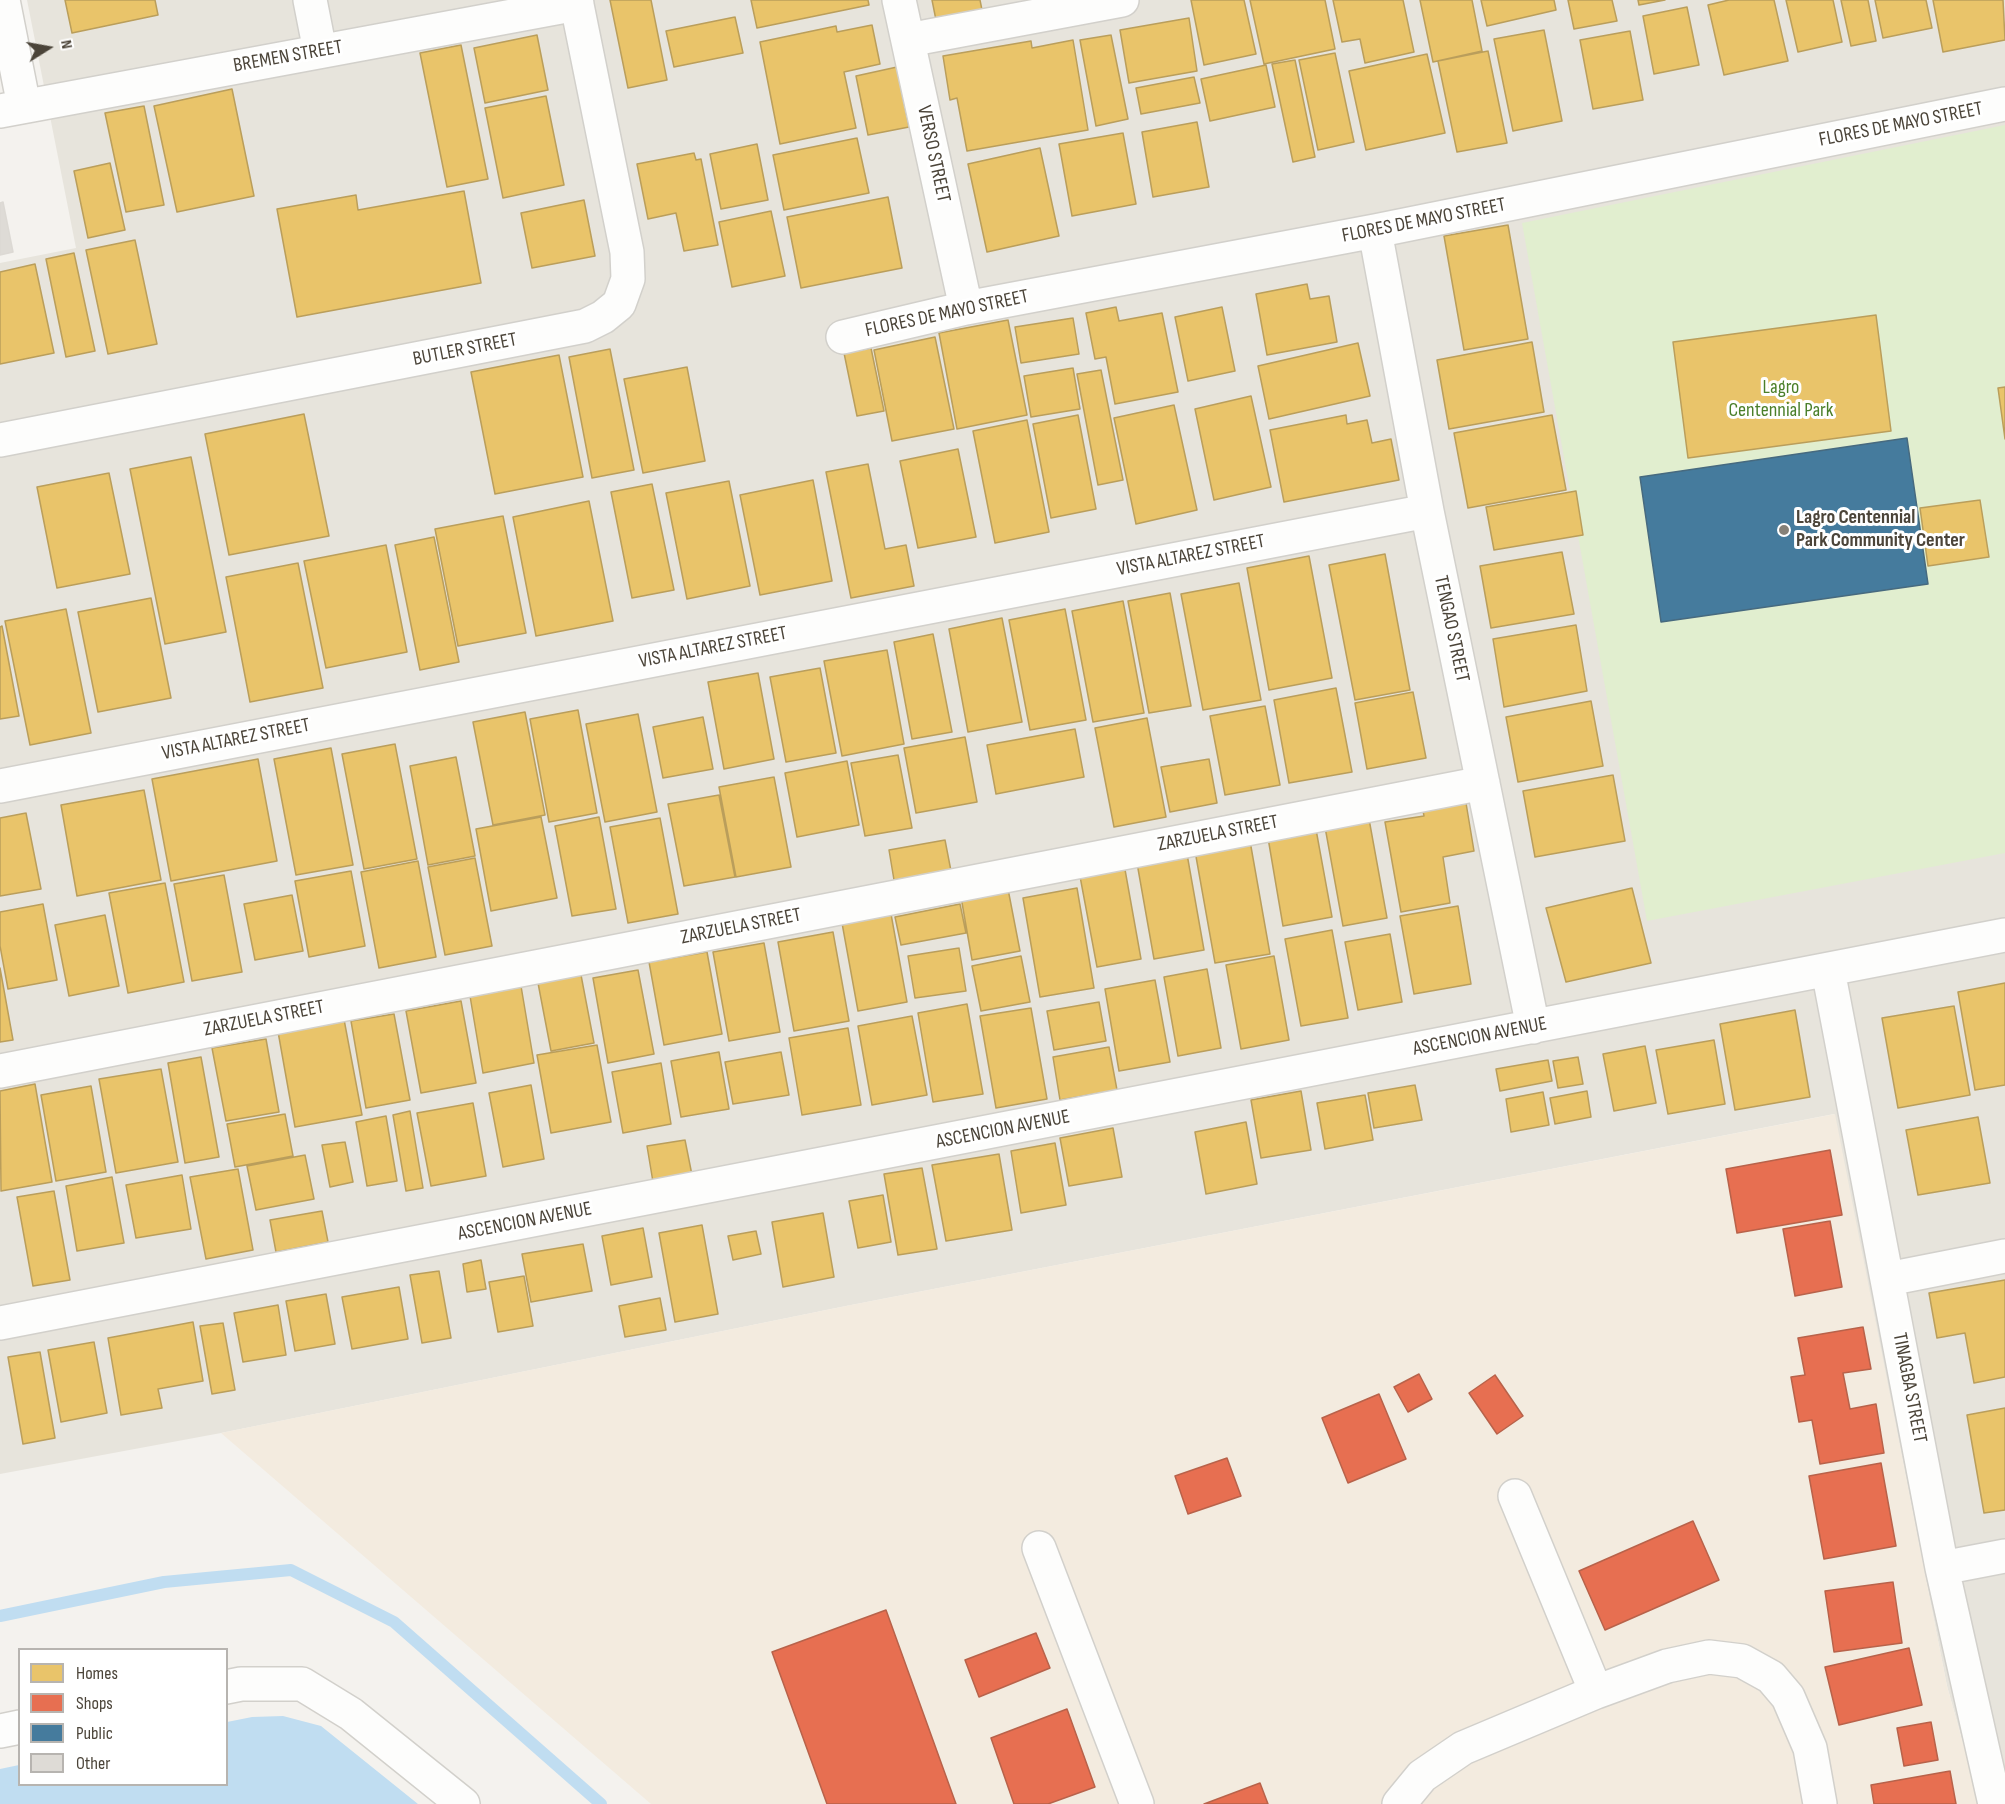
<!DOCTYPE html>
<style>
body{margin:0}
#map{position:relative;width:2005px;height:1804px;overflow:hidden;background:#f4f2ee;font-family:"Sofia Sans Condensed",sans-serif}
canvas{display:block}
.legend{position:absolute;left:18px;top:1648px;width:210px;height:138px;box-sizing:border-box;background:#fff;border:2px solid #b7b4b0;margin:0;padding:8px 10px;list-style:none;font-size:18px;color:#4b4439}
.legend li{display:flex;align-items:center;gap:12px;height:30px}
.legend b{width:30px;border:2px solid #b7b4b0}
.north{position:absolute;left:18px;top:18px;width:60px;height:60px;-webkit-text-stroke:4px #fff;paint-order:stroke;rotate:79deg;font-size:16px;font-weight:700;line-height:24px;text-align:center;color:#4b4439}
.north::after{content:'';display:block;margin:auto;width:21px;height:27px;background:#4b4439;clip-path:polygon(50% 0,100% 100%,50% 72%,0 100%)}
</style>
<div id="map">
<canvas width="2005" height="1804"></canvas>
<ul class="legend">
<li><b style="height:16px;background:#e9c46a"></b>Homes</li>
<li><b style="height:16px;background:#e76f51"></b>Shops</li>
<li><b style="height:16px;background:#457b9d"></b>Public</li>
<li><b style="height:16px;background:#dedbd6"></b>Other</li>
</ul>
<div class="north">N</div>
</div>
<script>
const c = document.querySelector('canvas').getContext('2d');
c.lineJoin = 'round';
function fill(path, color) {
  c.fillStyle = color;
  c.fill(path, 'evenodd');
}
function shape(rows) {
  const path = new Path2D();
  for (const r of rows) {
    path.moveTo(r[0], r[1]);
    for (let i = 2; i < r.length; i += 2) path.lineTo(r[i], r[i + 1]);
  }
  return path;
}
function strokePath(path, color, width, dash) {
  c.strokeStyle = color;
  c.lineWidth = width;
  c.lineCap = dash ? 'butt' : 'round';
  c.setLineDash(dash || []);
  c.stroke(path);
}
function drawText(font, color, halo, rows, align = 'center') {
  c.font = font + ' "Sofia Sans Condensed",sans-serif';
  c.lineWidth = 6;
  c.setLineDash([]);
  c.textBaseline = 'middle';
  c.strokeStyle = halo;
  c.fillStyle = color;
  for (const [text, x, y, turn = 0] of rows) {
    c.save();
    c.translate(x, y);
    c.rotate((+turn || 0) * Math.PI / 180);
    c.textAlign = isNaN(turn) ? turn : align;
    if (halo) c.strokeText(text, 0, 0);
    c.fillText(text, 0, 0);
    c.restore();
  }
}
fill(shape([
 [27,0,2005,0,2005,1804,1980,1804,1947,1686,1834,1114,846,1306,221,1433,0,1474,0,263,76,248]
]), '#e7e4dc');
fill(shape([
 [1835,1114,1947,1686,1980,1804,651,1804,221,1433,846,1306]
]), '#f3ebdf');
fill(shape([
 [2005,125,2005,853,1647,921,1522,223]
]), '#e1eecf');
fill(shape([
 [283,1716,321,1726,418,1804,0,1804,0,1769,19,1765,20,1784,226,1784,227,1722,252,1717]
]), '#c0ddf1');
const homes = shape([
 [65,0,155,0,158,15,72,33,65,0],
 [610,0,651,0,667,80,628,88,610,0],
 [751,0,868,0,869,5,757,28,751,0],
 [932,0,980,0,982,10,936,20,932,0],
 [1191,0,1244,0,1256,54,1204,65,1191,0],
 [1250,0,1325,0,1335,49,1264,64,1250,0],
 [1333,0,1403,0,1414,52,1365,63,1360,39,1342,42,1333,0],
 [1420,0,1472,0,1482,51,1433,62,1420,0],
 [1481,0,1554,0,1556,10,1487,26,1481,0],
 [1568,0,1612,0,1617,21,1574,29,1568,0],
 [1638,0,1665,0,1639,5,1638,0],
 [1729,0,1774,0,1788,61,1724,75,1708,5,1729,0],
 [1786,0,1833,0,1842,42,1798,52,1786,0],
 [1841,0,1868,0,1876,41,1851,46,1841,0],
 [1875,0,1926,0,1932,28,1883,38,1875,0],
 [1933,0,2003,0,2005,40,1943,52,1933,0],
 [1687,7,1699,65,1654,74,1643,16,1687,7],
 [735,17,743,53,674,67,666,31,735,17],
 [1189,18,1197,71,1129,83,1120,30,1189,18],
 [872,25,880,64,844,72,856,128,780,144,760,42,836,26,837,32,872,25],
 [1544,30,1562,121,1513,131,1494,39,1544,30],
 [1630,31,1643,100,1593,109,1580,40,1630,31],
 [537,35,548,90,485,103,474,48,537,35],
 [1111,35,1128,119,1096,126,1080,40,1111,35],
 [1073,40,1088,130,967,151,957,98,950,100,943,56,1031,41,1032,48,1073,40],
 [461,45,488,179,447,187,420,53,461,45],
 [1488,51,1507,143,1457,152,1438,61,1488,51],
 [1335,53,1354,142,1318,150,1299,60,1335,53],
 [1427,54,1445,133,1366,150,1349,71,1427,54],
 [1295,60,1315,157,1293,162,1272,64,1295,60],
 [1266,65,1275,107,1210,121,1201,79,1266,65],
 [897,67,909,127,868,135,856,76,897,67],
 [1194,77,1200,103,1141,114,1136,88,1194,77],
 [232,89,254,196,177,212,154,106,232,89],
 [546,96,564,185,503,198,485,108,546,96],
 [144,106,164,205,126,212,105,113,144,106],
 [1197,122,1209,187,1153,197,1142,132,1197,122],
 [1123,133,1136,204,1072,216,1059,144,1123,133],
 [857,138,869,193,784,210,773,155,857,138],
 [757,144,768,200,721,209,710,154,757,144],
 [1040,148,1059,236,987,252,968,164,1040,148],
 [694,153,696,160,701,159,718,245,684,251,676,213,648,219,637,164,694,153],
 [110,163,125,230,88,238,74,171,110,163],
 [464,191,481,283,297,317,277,209,356,195,358,210,464,191],
 [888,197,902,268,801,288,787,217,888,197],
 [584,200,595,256,532,268,521,213,584,200],
 [771,211,785,276,732,287,719,222,771,211],
 [1508,225,1528,339,1464,350,1444,236,1508,225],
 [135,240,157,344,108,354,86,250,135,240],
 [74,253,95,351,66,357,46,259,74,253],
 [35,264,54,353,0,364,0,272,35,264],
 [1307,284,1310,299,1329,296,1337,342,1267,355,1256,294,1307,284],
 [1116,307,1119,321,1162,313,1178,392,1115,404,1106,357,1095,359,1086,313,1116,307],
 [1222,307,1235,371,1188,381,1175,317,1222,307],
 [1876,315,1891,431,1688,458,1673,342,1876,315],
 [1073,318,1079,354,1021,363,1015,327,1073,318],
 [1008,320,1027,415,957,429,939,333,1008,320],
 [935,337,954,429,892,441,874,350,935,337],
 [1532,342,1544,412,1449,429,1437,360,1532,342],
 [1358,343,1370,396,1269,419,1258,366,1358,343],
 [871,348,884,411,857,416,844,353,871,348],
 [610,349,634,470,592,478,569,357,610,349],
 [559,355,583,477,495,494,471,372,559,355],
 [687,367,705,461,643,473,624,379,687,367],
 [1073,368,1080,409,1031,417,1024,376,1073,368],
 [1101,370,1123,480,1098,485,1077,374,1101,370],
 [2005,387,2005,439,1998,388,2005,387],
 [1251,396,1271,487,1214,500,1195,409,1251,396],
 [1174,405,1197,510,1136,524,1114,418,1174,405],
 [304,414,329,536,229,555,205,434,304,414],
 [1078,415,1096,509,1051,518,1033,424,1078,415],
 [1346,415,1347,424,1367,420,1372,443,1391,439,1399,480,1284,502,1270,430,1346,415],
 [1552,415,1566,490,1468,508,1454,433,1552,415],
 [1027,420,1049,532,995,543,973,431,1027,420],
 [958,449,976,537,918,548,900,461,958,449],
 [191,457,226,632,165,644,130,469,191,457],
 [868,464,885,549,906,545,914,586,851,598,826,472,868,464],
 [109,473,130,574,57,588,37,487,109,473],
 [813,480,832,581,760,595,740,495,813,480],
 [729,481,750,586,687,599,666,493,729,481],
 [652,484,674,590,632,598,611,492,652,484],
 [1576,491,1583,535,1494,550,1486,507,1576,491],
 [1980,500,1989,557,1928,566,1920,508,1980,500],
 [589,501,613,621,536,636,513,517,589,501],
 [503,516,526,633,458,646,435,529,503,516],
 [434,537,459,662,420,670,395,545,434,537],
 [386,545,407,652,326,668,304,561,386,545],
 [1562,552,1574,614,1491,628,1480,566,1562,552],
 [1385,554,1410,690,1355,700,1329,565,1385,554],
 [1309,556,1332,678,1269,690,1247,568,1309,556],
 [298,563,323,688,250,702,226,577,298,563],
 [1239,583,1261,700,1203,710,1181,594,1239,583],
 [1170,593,1191,706,1149,713,1128,601,1170,593],
 [151,598,171,698,98,712,78,612,151,598],
 [1123,601,1144,713,1093,722,1072,611,1123,601],
 [66,609,91,733,30,745,5,621,66,609],
 [1065,609,1086,720,1030,730,1009,620,1065,609],
 [1002,618,1022,722,968,732,949,629,1002,618],
 [1576,625,1587,691,1504,707,1493,639,1576,625],
 [2,626,19,716,0,719,0,627,2,626],
 [933,634,952,732,912,739,894,642,933,634],
 [887,650,904,744,842,756,824,661,887,650],
 [820,668,836,753,786,762,770,677,820,668],
 [758,673,774,759,724,769,708,682,758,673],
 [1336,688,1352,772,1289,783,1274,700,1336,688],
 [1413,692,1426,758,1367,769,1355,703,1413,692],
 [1591,701,1603,766,1518,782,1506,717,1591,701],
 [1265,706,1280,785,1225,795,1210,716,1265,706],
 [578,710,597,813,549,822,530,719,578,710],
 [525,712,545,815,493,825,473,722,525,712],
 [638,714,657,812,605,822,586,724,638,714],
 [703,717,713,769,663,778,653,727,703,717],
 [1147,718,1166,817,1114,827,1095,728,1147,718],
 [1075,729,1084,777,996,794,987,745,1075,729],
 [965,737,977,802,916,813,904,748,965,737],
 [395,744,417,859,364,869,342,754,395,744],
 [331,748,353,865,296,875,274,759,331,748],
 [898,755,912,828,865,836,851,763,898,755],
 [456,757,475,856,428,865,410,766,456,757],
 [258,759,277,861,171,881,152,779,258,759],
 [1209,759,1217,803,1170,812,1161,767,1209,759],
 [847,761,859,825,797,837,785,773,847,761],
 [1613,775,1625,841,1535,857,1523,791,1613,775],
 [774,777,791,867,736,877,719,787,774,777],
 [144,790,161,880,77,896,61,805,144,790],
 [719,795,735,877,684,886,668,804,719,795],
 [1466,803,1474,851,1443,857,1450,903,1401,912,1385,822,1424,816,1423,811,1466,803],
 [26,813,41,889,0,896,0,818,26,813],
 [541,817,557,898,491,911,476,829,541,817],
 [599,817,616,909,572,916,555,826,599,817],
 [660,818,678,914,628,923,610,827,660,818],
 [1369,819,1387,918,1343,926,1325,827,1369,819],
 [1315,824,1332,917,1283,926,1267,832,1315,824],
 [945,840,951,871,894,880,889,850,945,840],
 [1250,841,1270,954,1215,963,1195,851,1250,841],
 [1187,854,1204,950,1154,959,1137,863,1187,854],
 [475,858,492,946,445,955,428,867,475,858],
 [418,861,436,957,379,968,361,872,418,861],
 [1124,864,1141,959,1097,967,1079,871,1124,864],
 [351,871,365,946,309,957,295,881,351,871],
 [224,875,242,972,192,981,174,884,224,875],
 [165,883,184,982,128,993,109,893,165,883],
 [1077,888,1094,988,1040,997,1023,898,1077,888],
 [1632,888,1651,963,1566,982,1546,908,1632,888],
 [1008,889,1020,951,972,960,961,897,1008,889],
 [292,895,303,951,255,960,244,904,292,895],
 [43,904,57,980,8,989,0,946,0,912,43,904],
 [960,904,966,933,901,945,895,917,960,904],
 [1458,906,1471,984,1414,994,1400,916,1458,906],
 [891,914,907,1002,858,1011,842,923,891,914],
 [105,915,119,986,69,996,55,925,105,915],
 [1332,930,1348,1018,1301,1026,1285,939,1332,930],
 [833,932,849,1021,794,1031,778,942,833,932],
 [1390,934,1402,1002,1358,1010,1345,942,1390,934],
 [764,943,780,1032,729,1041,713,952,764,943],
 [959,948,966,991,915,998,908,956,959,948],
 [707,952,722,1034,664,1045,649,962,707,952],
 [1021,956,1030,1002,981,1011,972,966,1021,956],
 [1274,956,1289,1040,1241,1049,1226,965,1274,956],
 [0,968,13,1040,0,1042,0,968],
 [1207,969,1221,1048,1178,1056,1164,977,1207,969],
 [638,970,654,1054,608,1063,593,978,638,970],
 [581,975,594,1043,551,1051,538,983,581,975],
 [1155,980,1170,1062,1119,1071,1105,989,1155,980],
 [2005,983,2005,1085,1975,1090,1958,992,2005,983],
 [521,986,534,1063,483,1073,470,996,521,986],
 [461,1001,476,1083,421,1093,406,1011,461,1001],
 [1099,1002,1106,1041,1054,1050,1047,1011,1099,1002],
 [967,1004,983,1094,933,1102,918,1013,967,1004],
 [1954,1006,1970,1095,1898,1108,1882,1018,1954,1006],
 [1031,1008,1047,1099,996,1108,980,1016,1031,1008],
 [1795,1010,1810,1097,1735,1110,1720,1024,1795,1010],
 [343,1014,362,1115,295,1127,277,1026,343,1014],
 [394,1014,410,1100,366,1108,351,1021,394,1014],
 [912,1016,927,1095,872,1105,858,1026,912,1016],
 [848,1028,861,1105,802,1115,789,1038,848,1028],
 [266,1039,279,1112,226,1121,212,1048,266,1039],
 [1714,1040,1725,1104,1668,1114,1656,1050,1714,1040],
 [597,1045,611,1122,551,1133,537,1055,597,1045],
 [1645,1046,1656,1103,1614,1111,1603,1054,1645,1046],
 [1109,1047,1117,1090,1060,1100,1053,1057,1109,1047],
 [719,1052,729,1109,681,1117,671,1061,719,1052],
 [781,1052,789,1095,733,1104,725,1062,781,1052],
 [201,1057,219,1157,185,1163,168,1063,201,1057],
 [1578,1057,1583,1084,1558,1088,1553,1061,1578,1057],
 [1548,1060,1552,1081,1500,1091,1496,1069,1548,1060],
 [661,1063,671,1124,623,1133,612,1072,661,1063],
 [161,1069,178,1162,116,1173,99,1079,161,1069],
 [35,1084,52,1182,1,1191,0,1091,35,1084],
 [531,1085,544,1159,503,1167,489,1093,531,1085],
 [1415,1085,1422,1120,1374,1128,1368,1093,1415,1085],
 [91,1086,106,1172,56,1181,41,1095,91,1086],
 [1301,1091,1311,1150,1261,1158,1251,1100,1301,1091],
 [1587,1091,1591,1117,1555,1124,1550,1098,1587,1091],
 [1543,1092,1549,1125,1511,1132,1506,1099,1543,1092],
 [1365,1095,1373,1140,1325,1149,1317,1103,1365,1095],
 [473,1103,486,1176,431,1186,417,1113,473,1103],
 [410,1111,423,1188,406,1191,393,1115,410,1111],
 [285,1114,293,1156,235,1167,227,1124,285,1114],
 [386,1116,397,1181,367,1186,356,1122,386,1116],
 [1978,1117,1990,1183,1918,1195,1906,1130,1978,1117],
 [1246,1122,1257,1184,1206,1194,1195,1132,1246,1122],
 [1113,1128,1122,1177,1069,1186,1060,1138,1113,1128],
 [685,1140,692,1175,653,1182,647,1146,685,1140],
 [345,1142,353,1182,330,1187,322,1145,345,1142],
 [1055,1143,1066,1205,1021,1213,1011,1151,1055,1143],
 [999,1154,1012,1230,946,1241,932,1165,999,1154],
 [305,1155,314,1199,256,1210,247,1166,305,1155],
 [922,1168,937,1249,898,1255,884,1174,922,1168],
 [238,1169,253,1250,206,1259,190,1177,238,1169],
 [182,1175,191,1229,136,1238,126,1185,182,1175],
 [112,1177,124,1243,77,1251,66,1186,112,1177],
 [54,1191,70,1280,33,1286,17,1197,54,1191],
 [883,1195,891,1242,858,1248,849,1201,883,1195],
 [322,1211,328,1242,276,1252,270,1220,322,1211],
 [823,1213,834,1277,783,1287,772,1222,823,1213],
 [702,1225,718,1314,675,1322,659,1233,702,1225],
 [643,1228,652,1277,611,1285,602,1236,643,1228],
 [756,1231,761,1254,733,1260,728,1236,756,1231],
 [583,1244,592,1291,531,1302,522,1254,583,1244],
 [481,1260,486,1289,467,1292,463,1264,481,1260],
 [439,1271,451,1338,422,1343,410,1275,439,1271],
 [524,1276,533,1326,498,1332,489,1282,524,1276],
 [2005,1280,2005,1377,1974,1383,1965,1333,1937,1338,1929,1293,2005,1280],
 [399,1287,408,1339,352,1349,342,1297,399,1287],
 [326,1294,335,1344,295,1351,286,1301,326,1294],
 [660,1298,666,1330,625,1337,619,1306,660,1298],
 [278,1305,286,1355,243,1362,234,1313,278,1305],
 [193,1322,203,1381,158,1389,162,1408,121,1415,108,1338,193,1322],
 [223,1323,235,1390,212,1394,200,1326,223,1323],
 [94,1342,107,1413,61,1422,48,1350,94,1342],
 [40,1352,55,1438,23,1444,8,1357,40,1352],
 [2005,1408,2005,1510,1984,1513,1967,1415,2005,1408]
]);
fill(homes, '#e9c46a');
strokePath(homes, '#ba9e5b', 1.5);
const shops = shape([
 [1830,1150,1842,1215,1737,1233,1726,1169,1830,1150],
 [1830,1221,1842,1287,1795,1296,1783,1229,1830,1221],
 [1863,1327,1871,1369,1843,1373,1850,1409,1876,1404,1884,1453,1820,1464,1812,1420,1799,1422,1791,1377,1805,1375,1798,1338,1863,1327],
 [1419,1374,1432,1399,1408,1412,1394,1387,1419,1374],
 [1495,1375,1523,1416,1497,1434,1469,1393,1495,1375],
 [1379,1394,1406,1459,1348,1483,1322,1418,1379,1394],
 [1227,1458,1241,1496,1188,1514,1175,1476,1227,1458],
 [1881,1463,1896,1546,1824,1559,1809,1476,1881,1463],
 [1693,1521,1719,1580,1605,1630,1579,1571,1693,1521],
 [1893,1582,1902,1643,1834,1652,1825,1591,1893,1582],
 [886,1610,956,1804,827,1804,772,1652,886,1610],
 [1036,1633,1050,1668,979,1697,965,1660,1036,1633],
 [1909,1648,1922,1705,1839,1725,1825,1667,1909,1648],
 [1067,1709,1095,1787,1048,1804,1014,1804,991,1738,1067,1709],
 [1931,1722,1938,1760,1904,1766,1897,1728,1931,1722],
 [1950,1771,1956,1804,1874,1804,1871,1785,1950,1771],
 [1260,1783,1268,1804,1204,1804,1260,1783]
]);
fill(shops, '#e76f51');
strokePath(shops, '#b8624a', 1.5);
const public = shape([
 [1907,438,1928,584,1661,622,1640,477,1907,438]
]);
fill(public, '#457b9d');
strokePath(public, '#476a7f', 1.5);
strokePath(shape([
 [0,1616,164,1582,291,1570,394,1622,601,1804]
]), '#c0ddf1', 12);
const building = shape([
 [3,202,13,252,0,255,0,203,3,202]
]);
fill(building, '#dedbd6');
strokePath(building, '#dcd9d4', 1.5);
const minor = shape([
 [3,0,24,106],
 [310,0,320,51],
 [899,0,966,308],
 [908,40,1122,0],
 [0,111,577,4],
 [1375,231,1427,511,1533,1027],
 [843,337,966,308,1375,231,2005,104],
 [0,440,585,326,603,317,619,304,628,279,627,252,576,0],
 [0,786,1427,511],
 [1828,970,1942,1568,1995,1804],
 [0,1071,1483,783],
 [1888,1279,2005,1256],
 [0,1323,2005,935],
 [1515,1496,1596,1692],
 [1039,1548,1137,1804],
 [1942,1568,2005,1556],
 [226,1687,241,1684,302,1684,351,1714,463,1804],
 [0,1731,20,1727],
 [1399,1804,1422,1776,1463,1748,1596,1692,1667,1666,1709,1657,1742,1661,1771,1677,1788,1697,1810,1748,1820,1804]
]);
strokePath(minor, '#d2d0cb', 36);
strokePath(minor, '#fdfdfc', 33);
for (const [x, y, r, color] of [
 [1784,530,6,"#868178"]
]) {
  const dot = new Path2D();
  dot.arc(x, y, r, 0, 2 * Math.PI);
  c.fillStyle = color;
  c.fill(dot);
  strokePath(dot, '#fff', 2);
}
drawText('20px', '#4b4439', '#fff', [
 ["BREMEN STREET",288,57,-10],
 ["FLORES DE MAYO STREET",1901,125,-11],
 ["VERSO STREET",933,154,78],
 ["FLORES DE MAYO STREET",1424,221,-11],
 ["FLORES DE MAYO STREET",947,314,-12],
 ["BUTLER STREET",465,350,-11],
 ["VISTA ALTAREZ STREET",1191,556,-11],
 ["TENGAO STREET",1451,629,78],
 ["VISTA ALTAREZ STREET",713,648,-11],
 ["VISTA ALTAREZ STREET",236,740,-11],
 ["ZARZUELA STREET",1218,834,-11],
 ["ZARZUELA STREET",741,927,-11],
 ["ZARZUELA STREET",264,1019,-11],
 ["ASCENCION AVENUE",1480,1037,-11],
 ["ASCENCION AVENUE",1003,1130,-11],
 ["ASCENCION AVENUE",525,1222,-11],
 ["TINAGBA STREET",1909,1388,79]
]);
drawText('20px', '#4a7f2a', '#fff', [
 ["Lagro",1781,388],
 ["Centennial Park",1781,411]
]);
drawText('bold 20px', '#4b4439', '#fff', [
 ["Lagro Centennial",1796,518],
 ["Park Community Center",1796,541]
], 'left');
</script>
